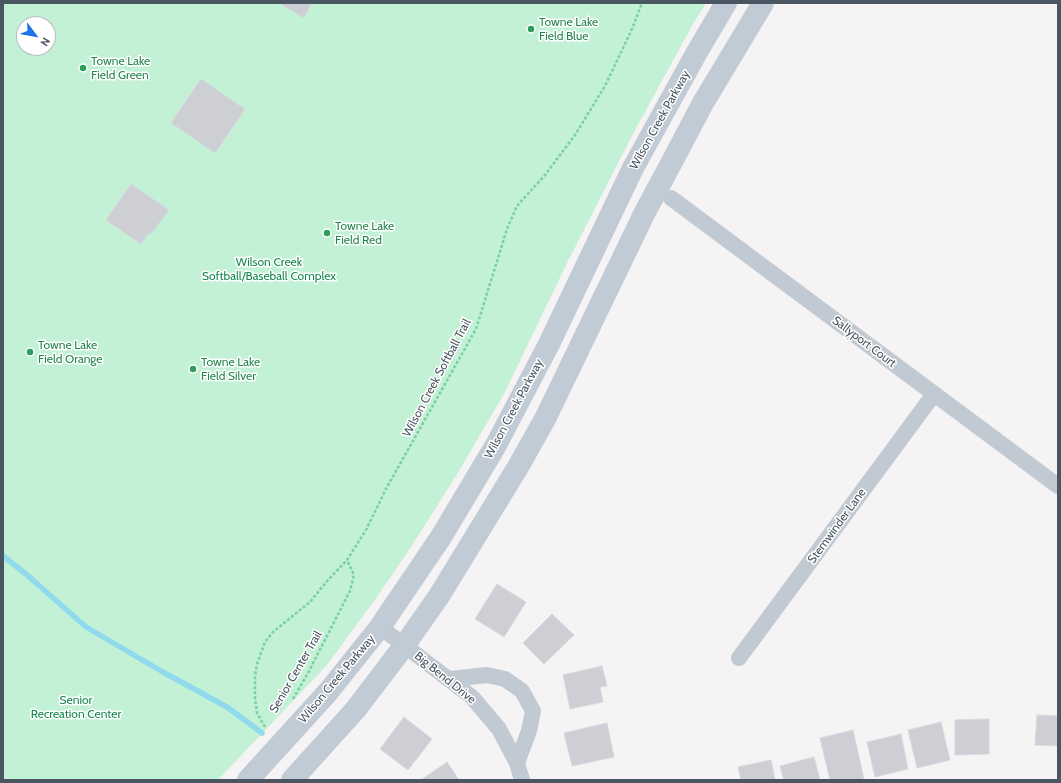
<!DOCTYPE html>
<style>
body{margin:0}
#map{position:relative;width:1061px;height:783px;overflow:hidden;background:#f5f3f3;font-family:Cabin,sans-serif}
canvas{display:block}
.frame{position:absolute;inset:0;border:4px solid #4a5661;pointer-events:none}
.north{position:absolute;left:16px;top:16px;width:40px;height:40px;box-sizing:border-box;background:#fff;border:1px solid #b7bbc0;border-radius:50%;rotate:122deg;font-size:11px;font-weight:700;line-height:16px;text-align:center;color:#4a5661}
.north::after{content:'';display:block;margin:auto;width:14px;height:18px;background:#1a73e8;clip-path:polygon(50% 0,100% 100%,50% 72%,0 100%)}
</style>
<div id="map">
<canvas width="1061" height="783"></canvas>
<div class="frame"></div>
<div class="north">N</div>
</div>
<script>
const c = document.querySelector('canvas').getContext('2d');
c.lineJoin = 'round';
function fill(path, color) {
  c.fillStyle = color;
  c.fill(path, 'evenodd');
}
function shape(rows) {
  const path = new Path2D();
  for (const r of rows) {
    path.moveTo(r[0], r[1]);
    for (let i = 2; i < r.length; i += 2) path.lineTo(r[i], r[i + 1]);
  }
  return path;
}
function strokePath(path, color, width, dash) {
  c.strokeStyle = color;
  c.lineWidth = width;
  c.lineCap = dash ? 'butt' : 'round';
  c.setLineDash(dash || []);
  c.stroke(path);
}
function drawText(font, color, halo, rows, align = 'center') {
  c.font = font + ' Cabin,sans-serif';
  c.lineWidth = 3;
  c.setLineDash([]);
  c.textBaseline = 'middle';
  c.strokeStyle = halo;
  c.fillStyle = color;
  for (const [text, x, y, turn = 0] of rows) {
    c.save();
    c.translate(x, y);
    c.rotate((+turn || 0) * Math.PI / 180);
    c.textAlign = isNaN(turn) ? turn : align;
    if (halo) c.strokeText(text, 0, 0);
    c.fillText(text, 0, 0);
    c.restore();
  }
}
fill(shape([
 [3,3,706,3,693,24,634,132,568,261,504,394,459,471,411,547,379,594,327,665,218,780,3,780],
 [24,24,48,24,48,48,24,48]
]), '#c3f1d5');
strokePath(shape([
 [3,556,26,574,86,627,163,672,227,707,262,733]
]), '#90daee', 5.5);
const building = shape([
 [279,3,312,3,304,18,279,3],
 [201,79,245,109,215,153,171,123,201,79],
 [131,184,169,210,151,234,149,233,141,244,106,220,131,184],
 [497,584,526,602,504,637,475,619,497,584],
 [552,614,574,635,544,664,523,643,552,614],
 [602,666,607,686,600,687,603,702,570,709,563,675,602,666],
 [1037,715,1058,716,1058,746,1035,745,1037,715],
 [404,717,432,739,408,770,380,749,404,717],
 [989,719,989,754,955,755,955,720,989,719],
 [941,722,950,760,917,768,908,730,941,722],
 [607,723,614,757,572,766,564,733,607,723],
 [853,730,864,779,858,780,830,780,820,738,853,730],
 [901,734,908,769,875,777,867,742,901,734],
 [814,757,820,780,784,780,780,766,814,757],
 [771,760,775,780,741,780,738,767,771,760],
 [447,762,459,780,421,780,447,762]
]);
fill(building, '#cdcfd5');
strokePath(building, '#d7d9de', 1);
strokePath(shape([
 [293,699,308,673,350,591,354,575,347,560],
 [265,727,257,713,255,698,255,676,257,664,265,642,273,632,310,602,328,580,347,560,366,530,387,487,476,329,507,229,517,206,545,175,575,135,605,86,632,29,642,3]
]), '#7ad0a6', 2.5, [3, 2]);
strokePath(shape([
 [671,198,1058,486],
 [380,627,472,697,499,729,517,763,522,780],
 [739,658,934,394],
 [450,679,487,675,505,679,522,691,533,711,529,731,517,763]
]), '#c1cad2', 16);
strokePath(shape([
 [248,780,328,692,380,627,441,537,496,445,549,344,633,168,697,52,726,3],
 [292,780,356,709,404,646,439,596,518,467,545,419,645,212,674,158,703,103,763,3]
]), '#c1cbd6', 22);
for (const [x, y, r, color] of [
 [531,29,4,"#2e9e5b"],
 [83,68,4,"#2e9e5b"],
 [327,233,4,"#2e9e5b"],
 [30,352,4,"#2e9e5b"],
 [193,369,4,"#2e9e5b"]
]) {
  const dot = new Path2D();
  dot.arc(x, y, r, 0, 2 * Math.PI);
  c.fillStyle = color;
  c.fill(dot);
  strokePath(dot, '#fff', 1.5);
}
drawText('12px', '#27864d', '#fff', [
 ["Towne Lake",539,22],
 ["Field Blue",539,36],
 ["Towne Lake",91,61],
 ["Field Green",91,75],
 ["Towne Lake",335,226],
 ["Field Red",335,240],
 ["Towne Lake",38,345],
 ["Field Orange",38,359],
 ["Towne Lake",201,362],
 ["Field Silver",201,376]
], 'left');
drawText('12px', '#4a5661', '#fff', [
 ["Wilson Creek Parkway",660,120,-61],
 ["Sallyport Court",864,342,37],
 ["Wilson Creek Softball Trail",437,378,-62],
 ["Wilson Creek Parkway",514,409,-62],
 ["Stemwinder Lane",837,526,-54],
 ["Senior Center Trail",296,672,-60],
 ["Big Bend Drive",445,678,39],
 ["Wilson Creek Parkway",337,679,-50]
]);
drawText('12px', '#17864f', '#fff', [
 ["Wilson Creek",269,262],
 ["Softball/Baseball Complex",269,276],
 ["Senior",76,700],
 ["Recreation Center",76,714]
]);
</script>
